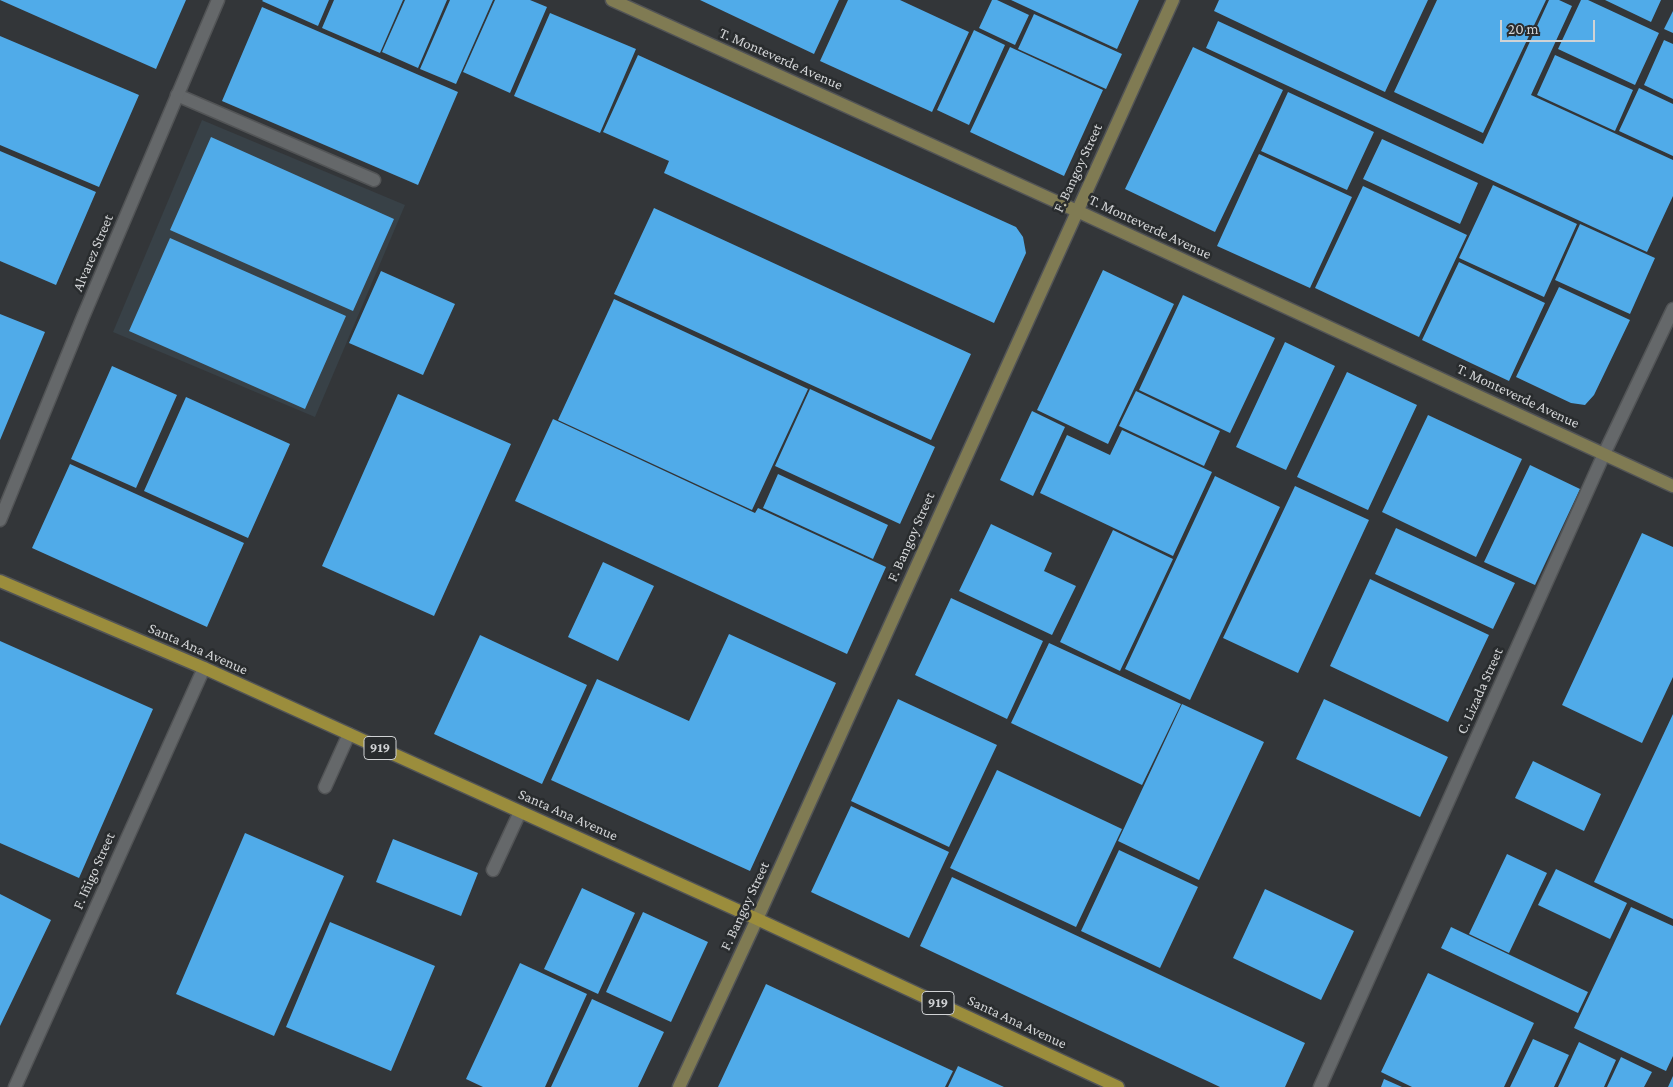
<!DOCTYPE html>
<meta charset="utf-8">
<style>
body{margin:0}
#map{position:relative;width:1673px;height:1087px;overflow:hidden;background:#333639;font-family:"Crimson Pro",serif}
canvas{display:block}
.scale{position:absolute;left:1500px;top:20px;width:95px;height:22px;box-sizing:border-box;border:2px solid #d1d3d5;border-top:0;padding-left:6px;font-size:15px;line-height:18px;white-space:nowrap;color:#d1d3d5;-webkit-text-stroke:4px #292c2e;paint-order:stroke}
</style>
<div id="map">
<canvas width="1673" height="1087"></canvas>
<div class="scale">20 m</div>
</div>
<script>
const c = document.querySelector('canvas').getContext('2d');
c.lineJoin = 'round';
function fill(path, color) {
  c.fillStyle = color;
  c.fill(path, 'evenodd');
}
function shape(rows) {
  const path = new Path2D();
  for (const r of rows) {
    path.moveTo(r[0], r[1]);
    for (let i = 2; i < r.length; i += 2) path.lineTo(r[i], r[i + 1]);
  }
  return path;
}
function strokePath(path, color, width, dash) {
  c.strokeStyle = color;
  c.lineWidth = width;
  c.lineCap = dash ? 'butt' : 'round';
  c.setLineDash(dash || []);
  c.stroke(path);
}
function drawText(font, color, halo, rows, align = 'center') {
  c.font = font + ' "Crimson Pro",serif';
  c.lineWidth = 5;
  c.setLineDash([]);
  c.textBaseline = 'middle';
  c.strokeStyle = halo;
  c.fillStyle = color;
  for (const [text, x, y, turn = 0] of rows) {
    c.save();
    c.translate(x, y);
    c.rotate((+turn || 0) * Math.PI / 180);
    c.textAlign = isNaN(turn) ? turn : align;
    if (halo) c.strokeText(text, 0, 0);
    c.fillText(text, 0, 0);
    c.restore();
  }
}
fill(shape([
 [202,120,405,205,315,417,113,332]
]), '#384147');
fill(shape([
 [0,0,186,0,156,69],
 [263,0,329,0,318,26,262,1],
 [334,0,403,0,380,53,322,28],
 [405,0,447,0,418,68,382,52],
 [450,0,493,0,456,84,420,69],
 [495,0,530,0,547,7,510,93,463,72],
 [700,0,839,0,814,54],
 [848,0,900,0,969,32,932,112,820,61],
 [992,0,997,0,1029,15,1015,45,979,28],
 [1011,0,1139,0,1117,49],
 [1219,0,1428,0,1385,92,1214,11],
 [1437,0,1546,0,1483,133,1394,92],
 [1549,0,1559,0,1572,6,1531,95,1673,160,1673,196,1647,252,1206,48,1218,21,1483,144],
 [1581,0,1588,0,1659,33,1635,85,1558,49],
 [1605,0,1661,0,1651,22],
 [262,7,458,92,418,185,222,101],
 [1673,11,1673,33,1664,29],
 [550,13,636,49,600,133,514,96],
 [1034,14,1122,54,1106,89,1018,49],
 [974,30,1005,45,969,125,937,110],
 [0,36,139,95,99,187,0,145],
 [1664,40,1673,44,1673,99,1644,85],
 [1010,47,1103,90,1064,176,970,132],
 [1193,47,1283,90,1215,232,1125,189],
 [638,55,1016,227,1023,237,1026,253,994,323,664,173,669,161,603,132],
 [1555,55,1633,90,1615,131,1537,95],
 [1639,88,1673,104,1673,156,1619,131],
 [1288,92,1374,132,1347,190,1261,151],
 [211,137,394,219,353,311,170,230],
 [1382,139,1478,183,1460,224,1363,179],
 [0,151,96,192,56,285,0,261],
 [1259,154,1352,197,1310,288,1217,246],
 [1493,185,1577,224,1544,297,1459,258],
 [1363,186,1467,235,1419,337,1315,288],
 [654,208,971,354,931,440,614,294],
 [1580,224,1655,258,1630,314,1555,280],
 [170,238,346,316,305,409,129,331],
 [1459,262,1545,303,1509,381,1422,340],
 [1103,270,1174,304,1108,444,1037,410],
 [381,271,455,304,423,375,349,343],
 [1559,287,1630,320,1594,395,1585,405,1571,403,1516,377],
 [1183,295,1275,338,1230,433,1139,390],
 [614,299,808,389,752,510,558,420],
 [0,314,45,332,0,440],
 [1285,342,1335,366,1286,470,1236,447],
 [112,366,177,395,136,488,71,459],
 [1347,372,1417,405,1368,510,1297,477],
 [810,389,935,447,900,524,775,466],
 [1136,391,1220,431,1204,466,1119,426],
 [398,394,511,444,434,616,322,566],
 [186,397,290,444,248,538,144,491],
 [1032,411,1065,427,1033,496,1000,480],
 [1428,415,1522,459,1476,557,1382,512],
 [553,419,755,513,758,508,886,567,847,654,515,501],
 [1122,430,1212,472,1173,556,1040,493,1067,435,1110,455],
 [70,464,244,543,207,627,32,548],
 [1530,465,1580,489,1535,585,1484,562],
 [778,474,888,525,873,559,763,508],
 [1215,476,1280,507,1190,700,1125,669],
 [1295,486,1369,520,1298,673,1223,638],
 [991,524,1052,553,1044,571,1076,586,1052,635,959,591],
 [1396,528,1515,583,1493,629,1375,574],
 [1113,530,1173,559,1120,671,1060,642],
 [1642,533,1673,547,1673,677,1642,743,1562,705],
 [603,562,654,586,618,661,568,637],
 [1370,579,1489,635,1448,722,1330,666],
 [951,598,1043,641,1007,719,915,675],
 [729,634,836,683,750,871,551,780,597,679,689,721],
 [480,635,587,685,542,784,434,734],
 [0,641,153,709,79,878,0,843],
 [1049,643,1181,704,1142,785,1011,723],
 [898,699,997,745,949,847,851,801],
 [1324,699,1448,757,1420,817,1296,759],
 [1182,704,1264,742,1199,880,1118,841],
 [1673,714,1673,919,1594,882],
 [1533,761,1601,794,1584,831,1515,798],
 [997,770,1122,829,1076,927,950,868],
 [851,806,949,852,909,938,811,892],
 [245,833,344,876,274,1036,176,994],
 [393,839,478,873,461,916,376,882],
 [1119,850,1198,887,1160,968,1081,931],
 [1507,854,1547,873,1509,953,1469,934],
 [1556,869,1627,903,1610,939,1538,905],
 [952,877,1305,1043,1285,1087,1220,1087,920,946],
 [582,888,635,913,598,994,544,969],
 [1265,889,1354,931,1321,1000,1233,958],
 [0,894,51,920,0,1026],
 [1631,907,1673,926,1673,1056,1666,1071,1574,1028],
 [643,912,708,942,671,1022,606,992],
 [330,922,435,966,391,1071,286,1027],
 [1451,927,1588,992,1578,1013,1441,948],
 [520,963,587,994,545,1087,483,1087,466,1079],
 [1428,973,1534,1023,1504,1087,1412,1087,1381,1072],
 [766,984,953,1071,945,1087,718,1087],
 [592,999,664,1032,638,1087,551,1087],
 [1533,1039,1569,1055,1554,1087,1510,1087],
 [1579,1042,1616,1060,1604,1087,1558,1087],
 [1621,1057,1652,1072,1644,1087,1607,1087],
 [958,1066,1004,1087,948,1087],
 [1673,1076,1673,1087,1668,1087],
 [1384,1079,1402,1087,1381,1087]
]), '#50abe9');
const lane = shape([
 [177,95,374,180],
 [325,787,349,734],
 [493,870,520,812],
 [15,1087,204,668]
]);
const street = shape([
 [0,520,83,317,218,0],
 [1320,1087,1604,454,1673,309]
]);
const secondary = shape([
 [612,0,1077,211,1673,486],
 [679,1087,757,919,1173,0]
]);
const primary = shape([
 [0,581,204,668,349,734,757,919,1118,1087]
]);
strokePath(lane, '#525456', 15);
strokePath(street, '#525456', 15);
strokePath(secondary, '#525456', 15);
strokePath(primary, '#525456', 15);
strokePath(lane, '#65686a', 12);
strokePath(street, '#65686a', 12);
strokePath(secondary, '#807b53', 12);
strokePath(primary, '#9b8d3c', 12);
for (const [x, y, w] of [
 [380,748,32],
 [938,1003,32]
]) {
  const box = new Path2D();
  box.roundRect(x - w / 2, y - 11.5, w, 23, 4);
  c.fillStyle = '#292c2e';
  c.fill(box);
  strokePath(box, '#d1d3d5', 1);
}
drawText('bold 14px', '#d1d3d5', null, [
 ["919",380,748],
 ["919",938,1003]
]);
drawText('15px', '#d1d3d5', '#292c2e', [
 ["T. Monteverde Avenue",781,59,24],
 ["F. Bangoy Street",1078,168,-65],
 ["T. Monteverde Avenue",1150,227,25],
 ["Alvarez Street",93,253,-67],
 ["T. Monteverde Avenue",1518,396,25],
 ["F. Bangoy Street",911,537,-66],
 ["Santa Ana Avenue",198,649,24],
 ["C. Lizada Street",1480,691,-66],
 ["Santa Ana Avenue",568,815,24],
 ["F. Iñigo Street",94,871,-66],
 ["F. Bangoy Street",745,906,-65],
 ["Santa Ana Avenue",1017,1022,25]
]);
</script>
